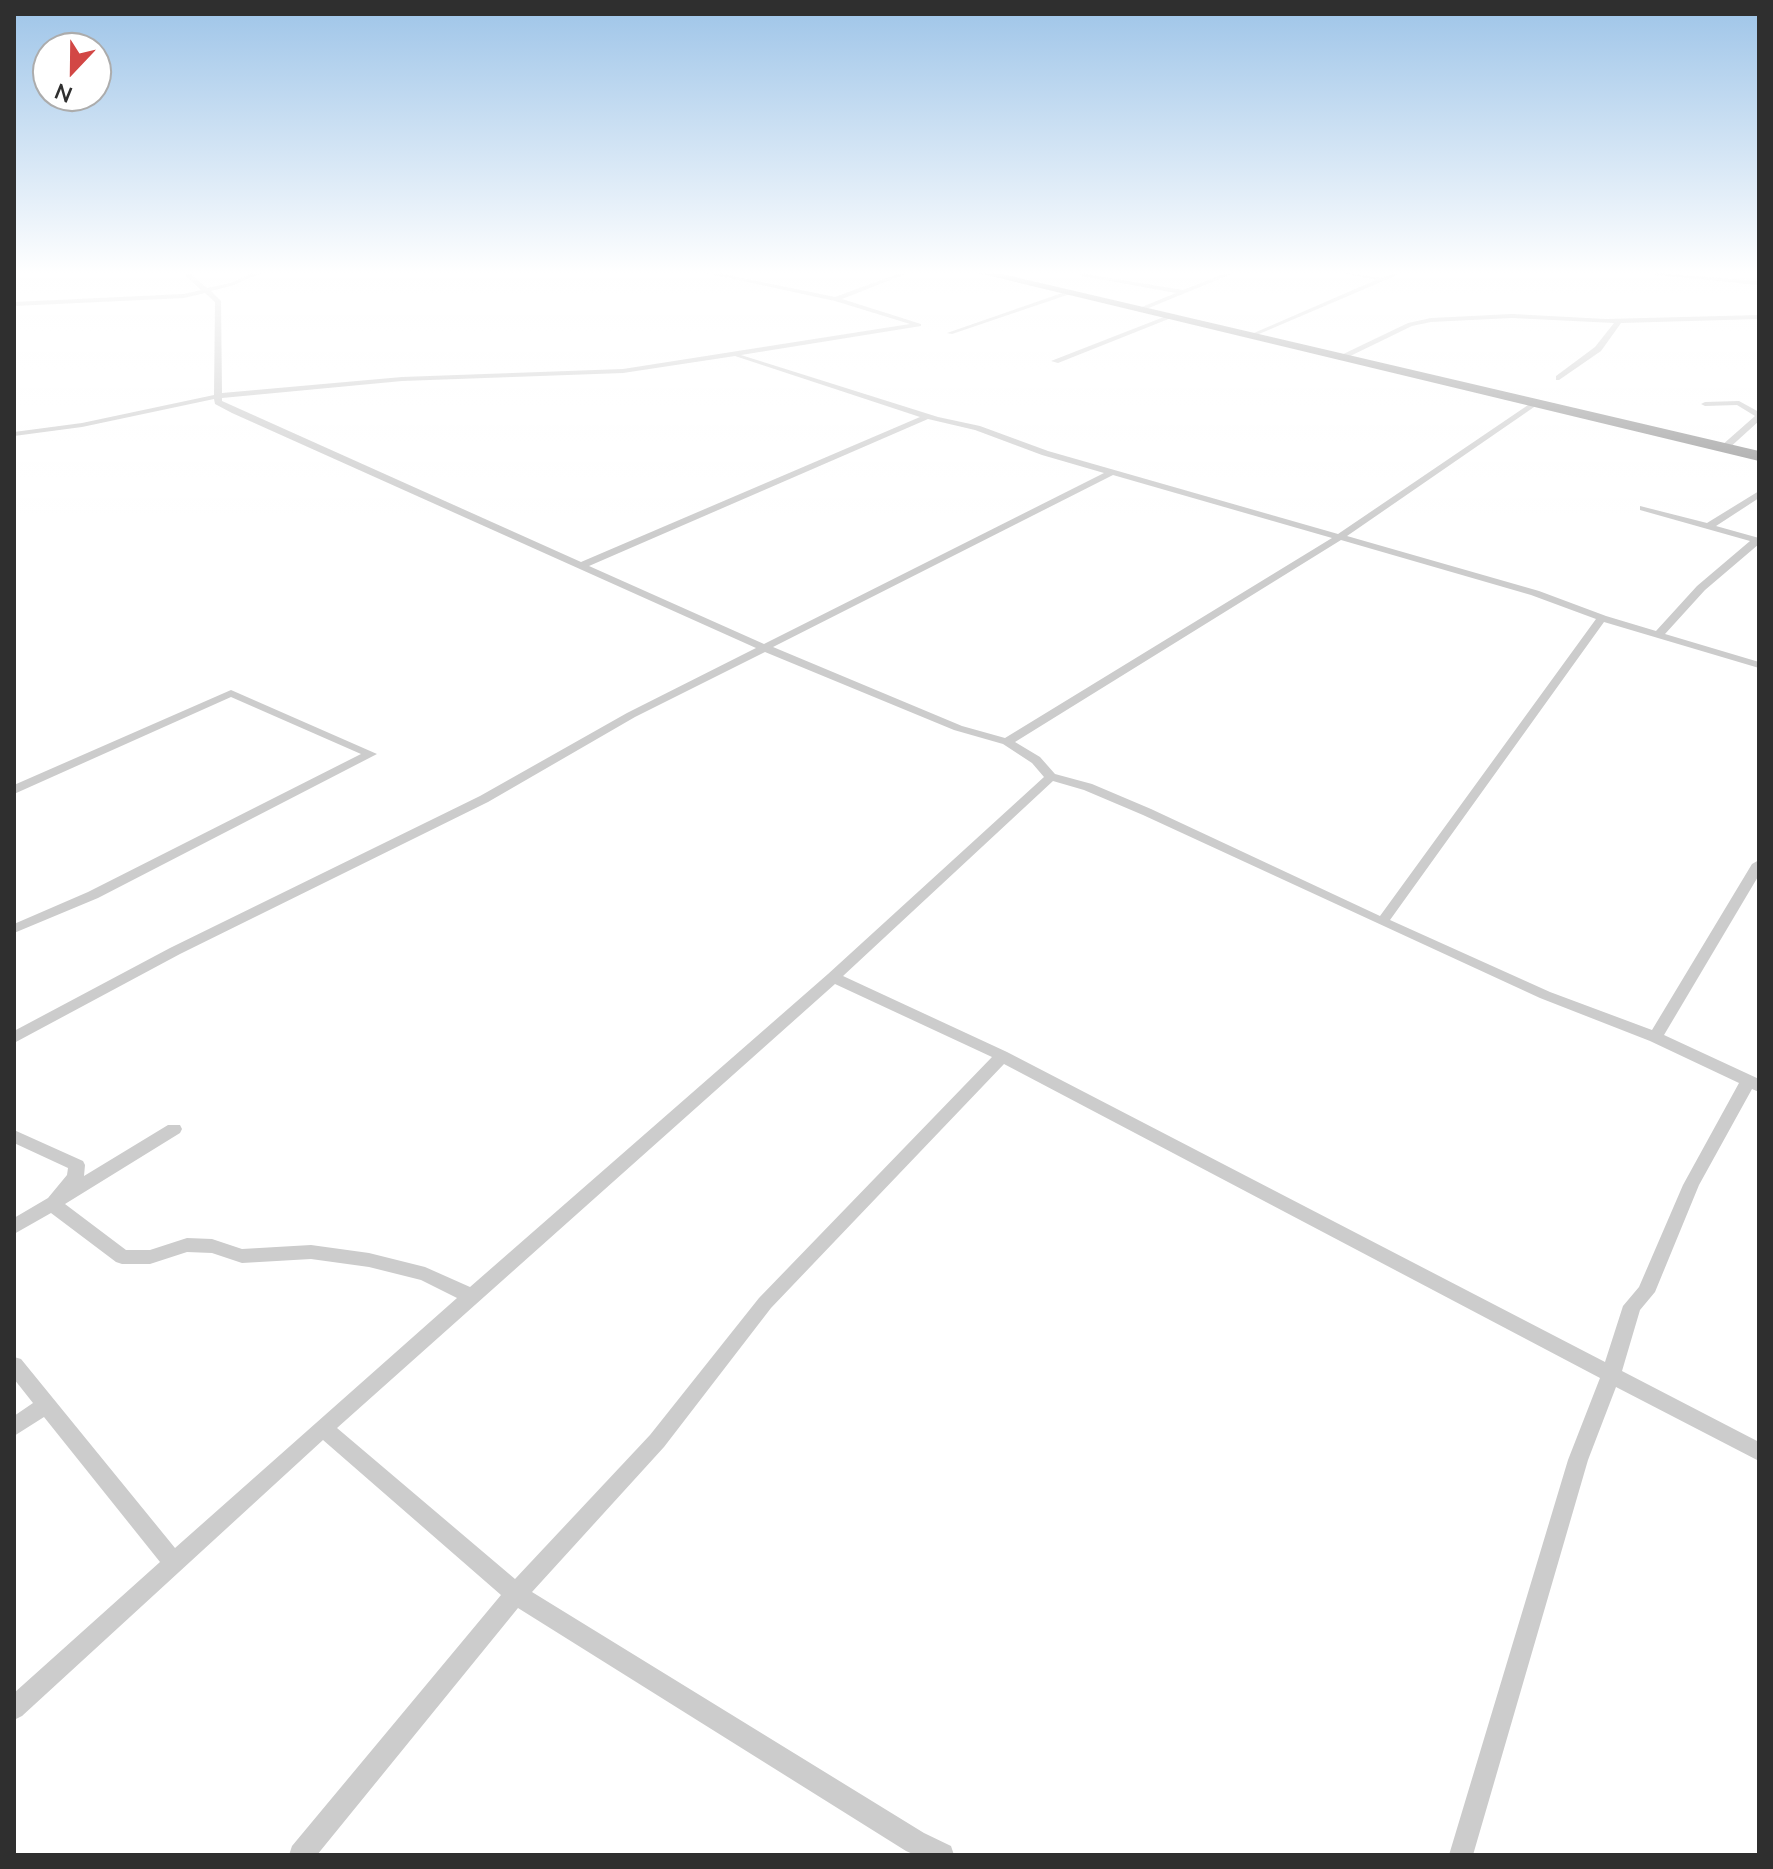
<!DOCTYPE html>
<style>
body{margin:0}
#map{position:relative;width:1773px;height:1869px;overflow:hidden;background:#fff;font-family:"Nunito Sans",sans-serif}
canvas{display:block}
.frame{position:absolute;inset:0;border:16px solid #2f2f2f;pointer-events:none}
.north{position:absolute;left:32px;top:32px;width:80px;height:80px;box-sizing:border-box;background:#fff;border:2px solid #acacac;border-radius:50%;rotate:202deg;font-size:22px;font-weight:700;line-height:32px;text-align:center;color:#2f2f2f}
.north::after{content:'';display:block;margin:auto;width:28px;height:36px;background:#d24745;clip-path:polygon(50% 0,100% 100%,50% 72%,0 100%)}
</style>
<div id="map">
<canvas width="1773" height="1869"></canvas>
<div class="frame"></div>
<div class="north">N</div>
</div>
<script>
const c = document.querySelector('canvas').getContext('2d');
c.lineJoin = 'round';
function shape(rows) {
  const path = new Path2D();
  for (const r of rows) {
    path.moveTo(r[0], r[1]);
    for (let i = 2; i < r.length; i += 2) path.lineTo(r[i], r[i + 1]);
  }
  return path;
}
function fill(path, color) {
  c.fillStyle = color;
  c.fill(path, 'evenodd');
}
fill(shape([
 [183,273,190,273,207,288,230,283,253,273,261,273,234,285,211,291,221,301,222,393,402,377,623,369,910,324,835,301,706,273,718,273,835,297,900,273,908,273,842,299,921,324,921,326,741,355,938,417,980,426,1048,451,1338,534,1534,401,1538,403,1537,405,1347,536,1539,591,1606,616,1656,631,1697,586,1750,541,1640,510,1640,506,1707,523,1759,491,1759,498,1716,526,1759,538,1759,544,1705,590,1665,634,1759,662,1759,668,1604,622,1390,920,1550,992,1652,1030,1752,864,1759,860,1759,875,1664,1035,1759,1079,1759,1092,1752,1089,1699,1185,1655,1292,1640,1310,1622,1371,1759,1442,1759,1461,1616,1387,1588,1460,1473,1855,1449,1855,1568,1460,1600,1378,1004,1064,771,1308,664,1447,532,1592,924,1833,951,1846,954,1855,915,1855,906,1851,518,1608,317,1855,289,1855,292,1846,501,1595,323,1440,22,1716,14,1720,14,1693,160,1562,44,1417,14,1436,14,1416,33,1403,14,1379,14,1357,21,1359,175,1548,457,1298,421,1280,369,1267,311,1259,242,1263,212,1253,187,1252,150,1264,122,1264,116,1262,51,1213,14,1234,14,1218,48,1198,67,1175,68,1168,14,1143,14,1130,83,1161,85,1165,84,1176,168,1125,180,1125,182,1129,180,1133,65,1204,126,1250,150,1250,187,1238,212,1239,242,1249,311,1245,369,1253,425,1267,470,1287,828,974,1044,777,1032,763,1003,744,954,730,765,652,635,717,488,802,180,954,14,1043,14,1031,170,948,480,796,627,713,756,648,232,413,215,404,214,399,82,427,14,436,14,432,82,423,214,395,215,302,205,293,184,298,14,306,14,302,184,294,201,290,183,273],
 [735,356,920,417,581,562,222,401,222,398,402,381,623,373,735,356],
 [928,419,975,430,1042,455,1104,473,764,644,589,566,928,419],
 [1113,475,1332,538,1005,738,962,726,773,647,1113,475],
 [1341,540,1531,595,1596,619,1380,916,1151,809,1092,784,1055,774,1040,757,1015,742,1341,540],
 [1053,781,1084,790,1143,815,1540,998,1650,1041,1739,1083,1683,1185,1639,1287,1623,1306,1605,1362,1007,1052,843,976,1053,781],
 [835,984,992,1057,759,1298,650,1435,515,1579,337,1428,835,984],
 [1080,273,1183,290,1226,273,1234,273,1139,312,1137,309,1176,293,1082,276,1080,273],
 [1344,273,1382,278,1394,273,1402,273,1252,337,1247,336,1376,280,1344,273],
 [1654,273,1759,281,1759,285,1657,275,1654,273],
 [1068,291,1070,294,952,334,947,333,1068,291],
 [1512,314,1606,319,1759,315,1759,319,1621,323,1601,351,1559,380,1556,380,1556,376,1595,347,1614,323,1512,318,1431,322,1412,326,1342,360,1335,358,1408,323,1431,318,1512,314],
 [1169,315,1171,318,1058,363,1051,361,1169,315],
 [1739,401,1759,412,1759,421,1727,450,1721,450,1721,446,1755,416,1737,405,1705,406,1701,404,1705,402,1739,401],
 [231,690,377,754,98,898,14,933,14,924,88,892,361,754,231,697,14,794,14,785,231,690]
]), '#ccc');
fill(shape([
 [978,273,998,273,1759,451,1759,461,978,273]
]), '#969696');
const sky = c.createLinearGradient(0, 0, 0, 535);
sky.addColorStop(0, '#9dc4e8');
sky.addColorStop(0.51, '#fff');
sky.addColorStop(1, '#ffffff00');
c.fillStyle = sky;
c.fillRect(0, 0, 1773, 535);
</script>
